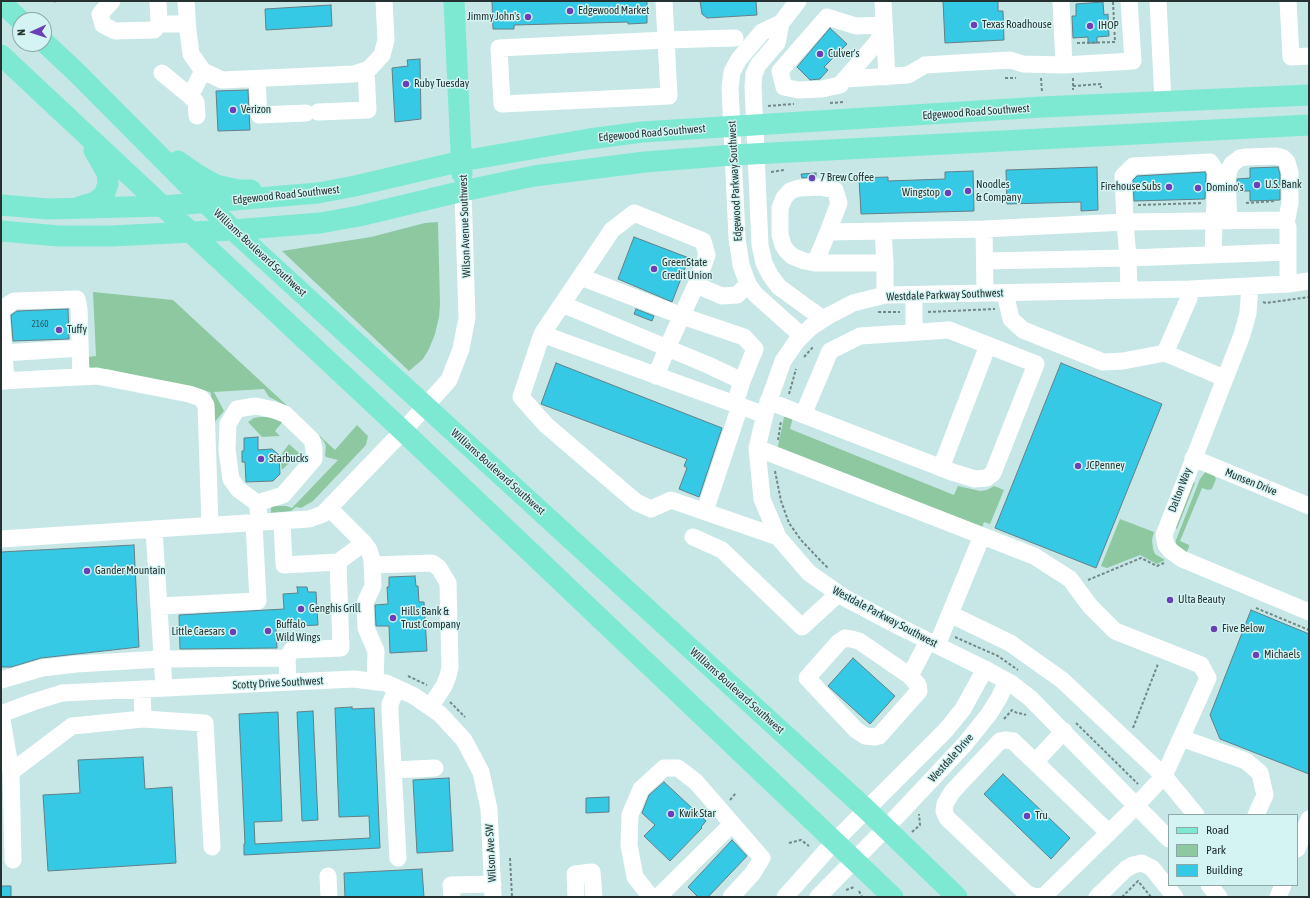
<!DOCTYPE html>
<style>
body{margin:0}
#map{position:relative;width:1310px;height:898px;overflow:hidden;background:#c6e7e6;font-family:"Asap Condensed",sans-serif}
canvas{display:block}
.frame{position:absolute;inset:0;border:2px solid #263232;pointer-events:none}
.legend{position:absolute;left:1168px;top:814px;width:130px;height:72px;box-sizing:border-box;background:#d3f4f3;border:1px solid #8ea6a6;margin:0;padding:5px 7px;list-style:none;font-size:12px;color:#263232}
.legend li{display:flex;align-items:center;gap:8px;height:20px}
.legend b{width:20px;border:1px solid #8ea6a6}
.north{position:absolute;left:12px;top:12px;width:40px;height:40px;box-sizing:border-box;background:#d3f4f3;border:1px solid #8ea6a6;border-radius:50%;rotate:267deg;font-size:11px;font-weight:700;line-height:16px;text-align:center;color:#263232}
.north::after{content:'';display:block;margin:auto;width:14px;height:18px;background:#6a3fb7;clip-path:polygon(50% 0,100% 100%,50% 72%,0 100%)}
</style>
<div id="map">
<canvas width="1310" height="898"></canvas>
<div class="frame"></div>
<ul class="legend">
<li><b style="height:5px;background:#7de9d3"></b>Road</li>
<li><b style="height:11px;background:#8ec8a0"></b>Park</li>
<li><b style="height:11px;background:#35c9e6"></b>Building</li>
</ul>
<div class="north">N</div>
</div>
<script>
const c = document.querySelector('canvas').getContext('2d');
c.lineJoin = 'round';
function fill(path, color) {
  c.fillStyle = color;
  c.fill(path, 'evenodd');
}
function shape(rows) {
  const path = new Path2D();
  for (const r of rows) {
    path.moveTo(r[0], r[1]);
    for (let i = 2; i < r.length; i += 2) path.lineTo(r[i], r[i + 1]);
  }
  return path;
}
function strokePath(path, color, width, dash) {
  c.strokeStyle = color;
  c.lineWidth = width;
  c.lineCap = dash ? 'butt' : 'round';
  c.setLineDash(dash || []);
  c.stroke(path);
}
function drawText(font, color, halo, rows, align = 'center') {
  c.font = font + ' "Asap Condensed",sans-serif';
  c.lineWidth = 3;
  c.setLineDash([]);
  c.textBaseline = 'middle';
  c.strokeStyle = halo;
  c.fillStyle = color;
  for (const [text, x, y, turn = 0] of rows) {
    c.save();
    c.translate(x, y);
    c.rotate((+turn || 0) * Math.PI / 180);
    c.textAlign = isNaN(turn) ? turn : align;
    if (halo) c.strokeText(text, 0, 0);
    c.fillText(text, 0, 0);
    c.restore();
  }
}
fill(shape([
 [438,222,440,304,439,317,435,334,429,349,423,359,409,371,282,251,371,237,425,223],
 [93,292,173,300,335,450,357,425,368,436,366,445,313,501,301,508,296,507,291,511,271,513,271,507,273,506,286,506,292,508,338,460,326,457,325,455,326,446,323,440,283,404,269,397,264,389,214,392,224,411,213,424,211,393,210,392,107,369,94,370,88,366,87,357,96,356],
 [791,416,793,417,790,429,954,495,958,486,980,491,987,490,994,486,1004,490,990,524,984,522,981,531,777,451,784,417],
 [260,417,277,417,284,420,275,431,280,436,262,437,248,422,254,418],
 [289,444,299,453,282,470,280,456],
 [1206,471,1214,475,1216,479,1212,489,1208,490,1202,488,1180,541,1189,545,1189,547,1186,553,1175,548,1176,540,1200,479],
 [1190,481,1195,483,1177,529,1173,526],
 [1120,519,1154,532,1152,540,1153,549,1155,554,1165,560,1157,564,1140,555,1107,568,1101,566]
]), '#8ec8a0');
const building = shape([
 [492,1,647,1,647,23,628,24,628,22,514,25,514,29,493,29,492,1],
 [700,1,756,1,757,15,707,18,702,14,700,1],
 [943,1,998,1,998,11,1003,11,1004,40,945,43,943,1],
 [1103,2,1104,15,1108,14,1109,36,1097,37,1097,43,1088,43,1088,37,1073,38,1072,16,1076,16,1076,4,1103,2],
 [331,5,332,26,266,30,265,9,331,5],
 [830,28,847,44,824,67,828,70,820,79,810,80,797,67,830,28],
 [420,59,421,119,395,122,392,68,408,66,407,60,420,59],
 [248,90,250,130,218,131,216,91,248,90],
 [1097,167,1098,210,1081,211,1081,202,1007,204,1006,170,1097,167],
 [1278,167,1280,174,1280,200,1250,201,1250,191,1238,191,1237,179,1250,178,1250,168,1278,167],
 [973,171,974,211,861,214,859,178,888,177,888,181,945,179,945,172,973,171],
 [1205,172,1206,174,1205,199,1134,201,1133,180,1137,176,1205,172],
 [816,173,816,177,802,178,801,174,816,173],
 [634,237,689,258,672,302,618,279,634,237],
 [68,309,69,339,13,341,11,315,17,311,68,309],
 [636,309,654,316,652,321,634,314,636,309],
 [556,363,722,428,699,497,679,489,687,468,684,466,687,459,541,404,556,363],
 [1061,363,1162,404,1096,568,995,528,1061,363],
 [258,437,258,450,272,449,279,455,280,474,273,481,246,482,245,462,242,462,242,451,244,451,244,438,258,437],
 [134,545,139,647,41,658,11,667,1,667,1,552,134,545],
 [415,576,416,586,418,586,419,602,424,602,427,651,390,653,389,626,376,626,375,605,388,604,387,587,389,587,389,577,415,576],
 [297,587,307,587,308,592,316,592,318,625,276,627,277,648,180,649,179,615,284,609,283,594,298,593,297,587],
 [1251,610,1309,634,1309,774,1220,739,1210,715,1251,610],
 [853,658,895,696,870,724,828,686,853,658],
 [352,707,352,709,374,708,380,848,244,855,244,844,245,844,239,714,278,712,282,821,254,822,255,844,370,838,369,816,339,817,335,708,352,707],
 [313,711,318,820,302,821,297,712,313,711],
 [143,757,145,789,172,787,176,863,48,871,43,795,80,793,78,760,143,757],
 [1003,774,1070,838,1051,859,984,794,1003,774],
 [449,778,453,851,417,853,413,780,449,778],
 [664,782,706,821,701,827,702,828,670,861,644,836,655,825,642,813,649,795,664,782],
 [609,797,609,812,586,813,586,798,609,797],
 [732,840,747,856,708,897,698,897,688,887,732,840],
 [422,869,424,897,345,897,344,873,422,869],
 [1,886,11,886,11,897,1,897,1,886]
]);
fill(building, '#35c9e6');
strokePath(building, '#637f86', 1);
strokePath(shape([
 [54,2,55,1],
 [1077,43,1115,42,1113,2,1114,1],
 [1005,78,1016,78],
 [1041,78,1042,92],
 [1073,78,1073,90],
 [1073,86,1101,84,1101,88],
 [830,103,844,102],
 [768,106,794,104],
 [771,172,784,170],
 [1246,203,1276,201],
 [1138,205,1202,203],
 [1263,302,1266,303,1309,297],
 [878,312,900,312],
 [928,312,995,309],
 [804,357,813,347],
 [789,394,796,369],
 [778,440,781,421],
 [775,471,781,501,789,523,801,540,819,559,828,568],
 [1088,580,1141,558,1157,566,1164,563],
 [1256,608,1309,630],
 [955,637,998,656,1018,670],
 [408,676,427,685],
 [450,702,465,717],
 [1004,719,1012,710,1017,713,1024,714,1026,715],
 [1076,723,1138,784],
 [1133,728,1158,664],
 [730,800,736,793],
 [912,832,920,825,919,814],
 [789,843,801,840,809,846],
 [510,858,512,897],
 [846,890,854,887],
 [859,891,862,897],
 [1122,897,1138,881,1151,897]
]), '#728888', 2, [3, 2]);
strokePath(shape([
 [112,1,100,14,103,25,115,31,154,30,159,24,158,1],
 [186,1,188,31,191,54,203,71,222,80,354,74,369,69,382,55,386,40,384,1],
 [664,1,666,40,669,96,502,104,499,48,666,40,735,38],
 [798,1,781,23,777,43,758,65,754,74,753,86,760,245,764,263,770,275,779,287,823,319],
 [883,1,887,77],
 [1061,1,1064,65,1133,61,1129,1],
 [1158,1,1163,102],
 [1288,1,1291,57,1309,56],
 [827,17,856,26,884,25,878,41,840,85,822,89,798,90,784,87,780,71,827,17],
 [781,23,762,32,739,59,732,72,730,87,737,238,741,265,748,284,755,294,802,336],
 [159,24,187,24],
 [162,73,190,96,203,71],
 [257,79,259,115,306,113],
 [845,79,908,75,925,65,958,63,1010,60,1023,64,1064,65],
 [190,96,196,102,197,116],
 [318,112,368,110,366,70],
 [1229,221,1227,180,1229,170,1232,164,1240,158,1246,157,1276,156,1283,158,1287,162,1290,173,1290,203,1286,223],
 [984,229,1125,222,1123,176,1133,166,1210,162,1216,171,1213,254],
 [883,231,885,263,815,263,828,232,883,231,984,229,985,293],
 [985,261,1128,258,1125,222,1282,220,1286,223,1288,227,1288,284],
 [815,263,804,261,792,256,786,250,783,245,780,235,780,208,784,198,790,191,799,188,820,187,835,190,839,203,828,232],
 [885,263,885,295],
 [581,277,682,316,744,337,755,349,742,381],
 [748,284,737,295,722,296,696,285,707,255,703,241,634,213,612,230,542,334,521,397,546,425,636,502,651,509,671,500,778,537],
 [1250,286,1248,313,1242,335,1164,535,1166,545,1171,551,1182,559,1309,612],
 [1129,290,1128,258,1288,252],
 [1005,293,1011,319,1023,330,1103,362,1123,361,1165,353,1224,378],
 [914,295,914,332],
 [562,304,708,365,742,381,735,404],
 [1,310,14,301,77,299,79,309,81,377],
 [1,311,6,381],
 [542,334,765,415],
 [4,353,80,348],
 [1165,353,1189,298,1190,289],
 [656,376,667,348,696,285],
 [1,381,97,376,189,394,201,398,206,405,210,525],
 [768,401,952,472,975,479,987,478,993,473,1036,364,949,330,860,336,830,351,803,415],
 [757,448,1034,556,1070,579,1090,606,1115,631,1201,665,1208,678,1164,776,1128,814,1045,895,1035,897,1026,893,947,818,944,811,945,804,952,792,1000,741,1006,740,1013,741,1109,833],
 [1193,458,1309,506],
 [941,468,988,345],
 [257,503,283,495,314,459,314,449,312,440,285,414,274,410,256,406,237,409,228,424,227,450,231,479,238,489,257,503,260,522],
 [329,508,364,543,369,550,372,560,373,586,365,603,366,628,376,651,375,682],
 [705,511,740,406],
 [282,521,284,565,338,562],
 [154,529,164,688],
 [693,537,722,550,802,627,838,594],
 [1,539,309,519,323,514,403,431,449,380,461,349,467,318,463,191],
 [372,565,432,563,439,568,448,583,450,667,448,676,444,686,430,707],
 [159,606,258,601,254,523],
 [950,614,1010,643,1062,680,1164,776,1196,815],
 [937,645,982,536],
 [910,676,859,641,851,639,845,638,839,642,807,678,856,730,865,736,875,737,879,736,919,691,918,685,910,676,928,641],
 [1,680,42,668,76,664,162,659,287,658],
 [288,682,287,658,292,650,341,648,338,562,364,543],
 [397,688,390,704,390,712,398,858],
 [142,689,143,719],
 [1,714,33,702,62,693,354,679,386,683,414,696,440,714,464,740,481,772,489,809,493,897],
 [1,714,11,772],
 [1181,738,1246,761,1260,773,1265,795,1256,815],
 [1035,762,1064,731],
 [393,770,435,768],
 [1169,839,1030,698,1012,684,985,669,898,626,845,598,809,573,778,537,762,499,757,448,767,406,783,361,796,342,811,327,828,316,853,303,885,295,1190,289,1288,284,1309,281],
 [1297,849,1309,819],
 [13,860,11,772,72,726,143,719,205,723,212,847],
 [328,876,329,897],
 [1209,885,1219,897],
 [452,897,451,885,493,884],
 [576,897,575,874,592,872,594,897],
 [651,897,635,877,629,845,630,815,641,789,664,768,678,768,696,782,762,858,753,873,731,897],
 [658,897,732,824],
 [785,897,834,842,946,730,963,709,985,669],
 [818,897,886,828,965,744,989,714,999,698,1007,681],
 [1097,897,1126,869,1133,865,1142,863,1152,868,1175,897],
 [1278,897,1283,885]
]), '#fff', 17);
strokePath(shape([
 [454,1,462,174],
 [1,2,20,20],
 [44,42,77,73,233,230,867,810,957,897],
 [1,55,403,431,893,897],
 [178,161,198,175,216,185,238,190,251,190],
 [1,205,48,209,163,206,318,193,355,186,462,161,589,139,642,132,1042,107,1309,95],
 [79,207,95,202,104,195,108,184,107,173,94,150],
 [1,231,59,236,111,236,233,230,320,223,359,216,463,191,534,176,645,162,733,155,1309,125]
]), '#7de9d3', 21);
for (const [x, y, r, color] of [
 [570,11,4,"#6a3fb7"],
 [528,17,4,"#6a3fb7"],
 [974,25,4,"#6a3fb7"],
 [1090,26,4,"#6a3fb7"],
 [820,54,4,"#6a3fb7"],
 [406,84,4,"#6a3fb7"],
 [233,110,4,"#6a3fb7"],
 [812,178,4,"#6a3fb7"],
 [1257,185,4,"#6a3fb7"],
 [1169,187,4,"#6a3fb7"],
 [1198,188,4,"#6a3fb7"],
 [968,191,4,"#6a3fb7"],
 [948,193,4,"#6a3fb7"],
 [654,269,4,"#6a3fb7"],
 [59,330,4,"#6a3fb7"],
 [261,459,4,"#6a3fb7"],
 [1078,466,4,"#6a3fb7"],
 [87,571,4,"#6a3fb7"],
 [1170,600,4,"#6a3fb7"],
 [301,609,4,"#6a3fb7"],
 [393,618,4,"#6a3fb7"],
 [1214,629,4,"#6a3fb7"],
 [268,631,4,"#6a3fb7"],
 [233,632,4,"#6a3fb7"],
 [1256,655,4,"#6a3fb7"],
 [671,814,4,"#6a3fb7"],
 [1027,816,4,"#6a3fb7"]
]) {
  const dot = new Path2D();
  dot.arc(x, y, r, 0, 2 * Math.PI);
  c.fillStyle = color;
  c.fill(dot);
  strokePath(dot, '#d3f4f3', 1.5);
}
drawText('9px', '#2a585f', null, [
 ["2160",40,324]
]);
drawText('11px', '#263232', '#d3f4f3', [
 ["Edgewood Market",578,11],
 ["Jimmy John's",520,17,"right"],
 ["Texas Roadhouse",982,25],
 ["IHOP",1098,26],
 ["Culver's",828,54],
 ["Ruby Tuesday",414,84],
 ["Verizon",241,110],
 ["7 Brew Coffee",820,178],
 ["Noodles",976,185],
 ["& Company",976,198],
 ["U.S. Bank",1265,185],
 ["Firehouse Subs",1161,187,"right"],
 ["Domino's",1206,188],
 ["Wingstop",940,193,"right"],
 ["GreenState",662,263],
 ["Credit Union",662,276],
 ["Tuffy",67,330],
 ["Starbucks",269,459],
 ["JCPenney",1086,466],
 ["Gander Mountain",95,571],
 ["Ulta Beauty",1178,600],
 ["Genghis Grill",309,609],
 ["Hills Bank &",401,612],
 ["Trust Company",401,625],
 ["Buffalo",276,625],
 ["Wild Wings",276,638],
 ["Five Below",1222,629],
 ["Little Caesars",225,632,"right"],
 ["Michaels",1264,655],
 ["Kwik Star",679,814],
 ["Tru",1035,816]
], 'left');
drawText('11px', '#263232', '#d3f4f3', [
 ["Edgewood Road Southwest",976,112,-4],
 ["Edgewood Road Southwest",652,133,-5],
 ["Edgewood Parkway Southwest",735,181,-93],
 ["Edgewood Road Southwest",286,195,-6],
 ["Wilson Avenue Southwest",465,226,-92],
 ["Williams Boulevard Southwest",260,253,43],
 ["Westdale Parkway Southwest",945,295,-2],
 ["Williams Boulevard Southwest",498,472,42],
 ["Munsen Drive",1251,482,22],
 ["Dalton Way",1180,490,-69],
 ["Westdale Parkway Southwest",885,617,28],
 ["Scotty Drive Southwest",278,683,-3],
 ["Williams Boulevard Southwest",737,691,42],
 ["Westdale Drive",951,758,-48],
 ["Wilson Ave SW",491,853,-93]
]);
</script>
